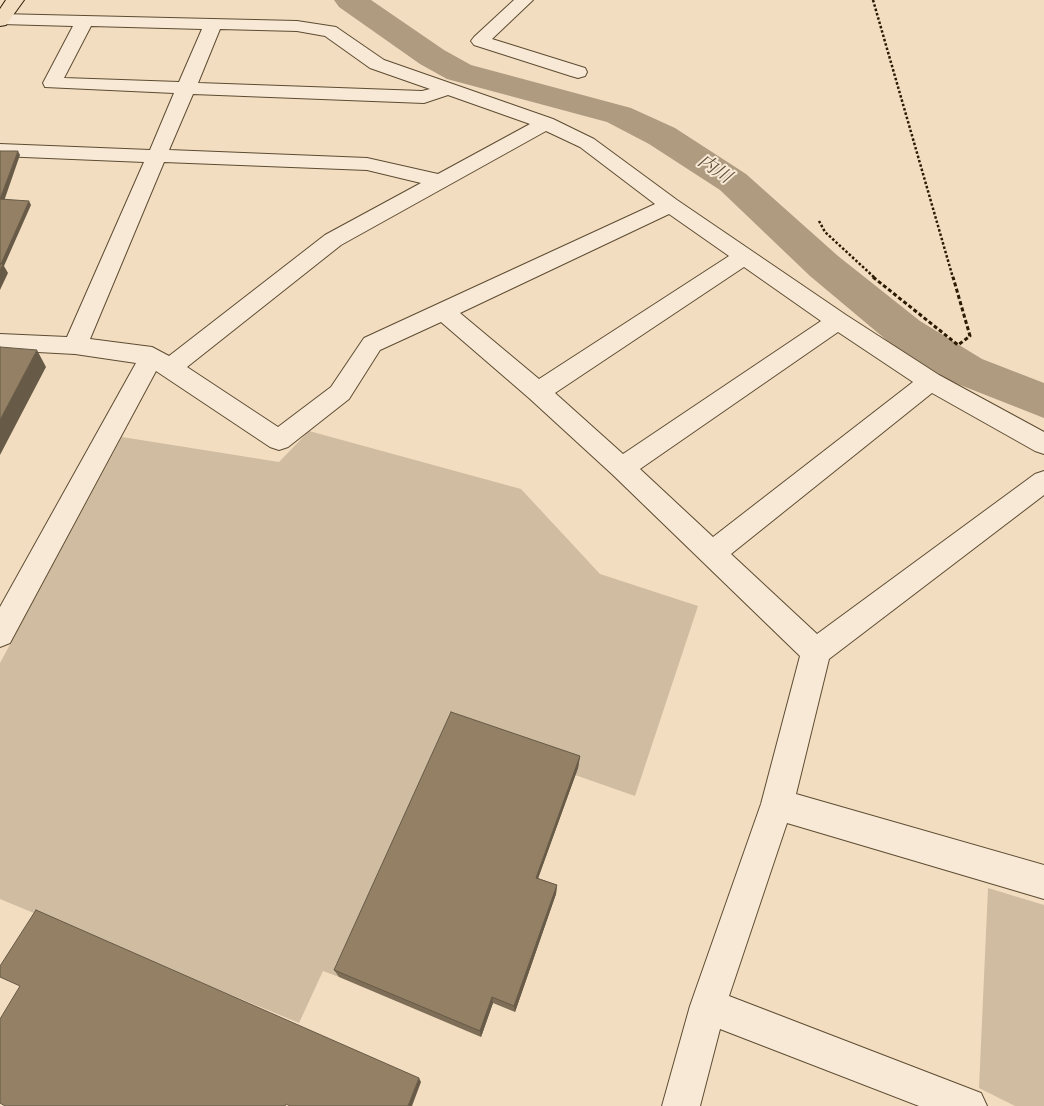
<!DOCTYPE html>
<meta charset="utf-8">
<style>
body{margin:0}
canvas{display:block;background:#f2ddc0}
</style>
<canvas width="1044" height="1106"></canvas>
<script>
const c = document.querySelector('canvas').getContext('2d');
c.lineJoin = 'round';
function fill(path, color) {
  c.fillStyle = color;
  c.fill(path, 'evenodd');
}
function shape(rows) {
  const path = new Path2D();
  for (const r of rows) {
    path.moveTo(r[0], r[1]);
    for (let i = 2; i < r.length; i += 2) path.lineTo(r[i], r[i + 1]);
  }
  return path;
}
function strokePath(path, color, width, dash) {
  c.strokeStyle = color;
  c.lineWidth = width;
  c.lineCap = dash ? 'butt' : 'round';
  c.setLineDash(dash || []);
  c.stroke(path);
}
function drawText(font, color, halo, rows, align = 'center') {
  c.font = font + ' "Libre Bodoni","Noto Serif JP",serif';
  c.lineWidth = 4;
  c.setLineDash([]);
  c.textBaseline = 'middle';
  c.strokeStyle = halo;
  c.fillStyle = color;
  for (const [text, x, y, turn = 0] of rows) {
    c.save();
    c.translate(x, y);
    c.rotate((+turn || 0) * Math.PI / 180);
    c.textAlign = isNaN(turn) ? turn : align;
    if (halo) c.strokeText(text, 0, 0);
    c.fillText(text, 0, 0);
    c.restore();
  }
}
fill(shape([
 [309,431,521,489,600,574,698,606,635,796,575,775,453,724,339,977,323,971,299,1023,0,899,0,663,122,437,279,462],
 [988,888,1044,905,1044,1106,1015,1106,979,1088]
]), '#d0bca0');
fill(shape([
 [334,0,371,0,444,50,471,65,631,108,675,128,746,174,838,256,920,321,982,359,1044,383,1044,418,950,381,890,343,810,276,720,190,649,144,607,122,447,79,420,64,339,7,334,0]
]), '#af9b80');
const minor = shape([
 [514,0,533,0,492,39,585,68,587,72,585,76,578,78,571,76,474,45,471,41,474,37,514,0],
 [0,14,297,21,336,27,384,60,553,119,594,139,677,200,846,315,939,375,1044,432,1044,454,1035,451,932,393,731,554,817,634,1035,474,1044,471,1044,495,829,659,796,794,1044,865,1044,899,787,823,729,996,981,1093,987,1106,919,1106,720,1029,700,1106,662,1106,690,1006,761,804,800,656,613,475,529,398,441,322,380,350,349,399,288,447,279,450,270,447,156,371,10,643,0,647,0,607,136,363,75,354,0,350,0,334,67,337,144,162,0,156,0,144,150,150,174,93,45,87,43,83,73,26,1,24,0,14],
 [91,26,202,29,179,82,64,78,91,26],
 [220,29,297,31,325,36,370,68,430,89,422,91,198,83,220,29],
 [193,94,424,103,448,95,530,124,438,174,367,158,169,150,193,94],
 [546,131,580,147,655,204,364,338,331,387,278,427,187,367,341,245,546,131],
 [164,162,367,170,421,183,325,235,169,356,152,347,90,339,164,162],
 [669,214,729,256,539,379,460,313,669,214],
 [744,267,821,321,623,454,555,393,744,267],
 [838,332,913,382,713,537,640,469,838,332]
]);
const major = shape([
 [6,0,24,0,6,25,0,26,0,9,6,0]
]);
strokePath(minor, '#5e4c32', 2);
strokePath(major, '#2c1b03', 2);
strokePath(shape([
 [873,0,953,278],
 [819,221,825,232,875,278]
]), '#2c1b03', 2.5, [2.5, 2]);
strokePath(shape([
 [873,277,958,345,970,336,953,277]
]), '#2c1b03', 3, [4, 2.5]);
fill(minor, '#f7e9d6');
fill(major, '#f2ddc0');
fill(shape([
 [580,756,578,768,538,878,557,885,556,894,515,1012,493,1003,481,1037,339,977,334,970]
]), '#7e6e57');
fill(shape([
 [18,151,20,155,3,204,0,199],
 [29,201,31,205,4,266,8,273,0,290,0,265],
 [37,350,46,367,0,455,0,420],
 [580,756,578,768,535,887,536,878],
 [557,885,556,894,515,1012,514,1006],
 [492,997,493,1003,481,1037,480,1031],
 [419,1078,421,1082,412,1106,408,1106]
]), '#675a47');
const building = shape([
 [0,151,18,151,0,199,29,201,1,264,0,264,0,151],
 [0,264,3,264,0,271,0,264],
 [0,347,37,350,0,420,0,347],
 [451,712,580,756,536,878,557,885,514,1006,492,997,480,1031,334,970,451,712],
 [36,910,419,1078,408,1106,290,1106,286,1104,285,1106,5,1106,0,1103,0,1019,20,986,0,977,0,966,36,910]
]);
fill(building, '#938065');
strokePath(building, '#675a47', 1);
drawText('italic 18px', '#604e35', '#f7e9d6', [
 ["内川",714,170,34]
]);
</script>
